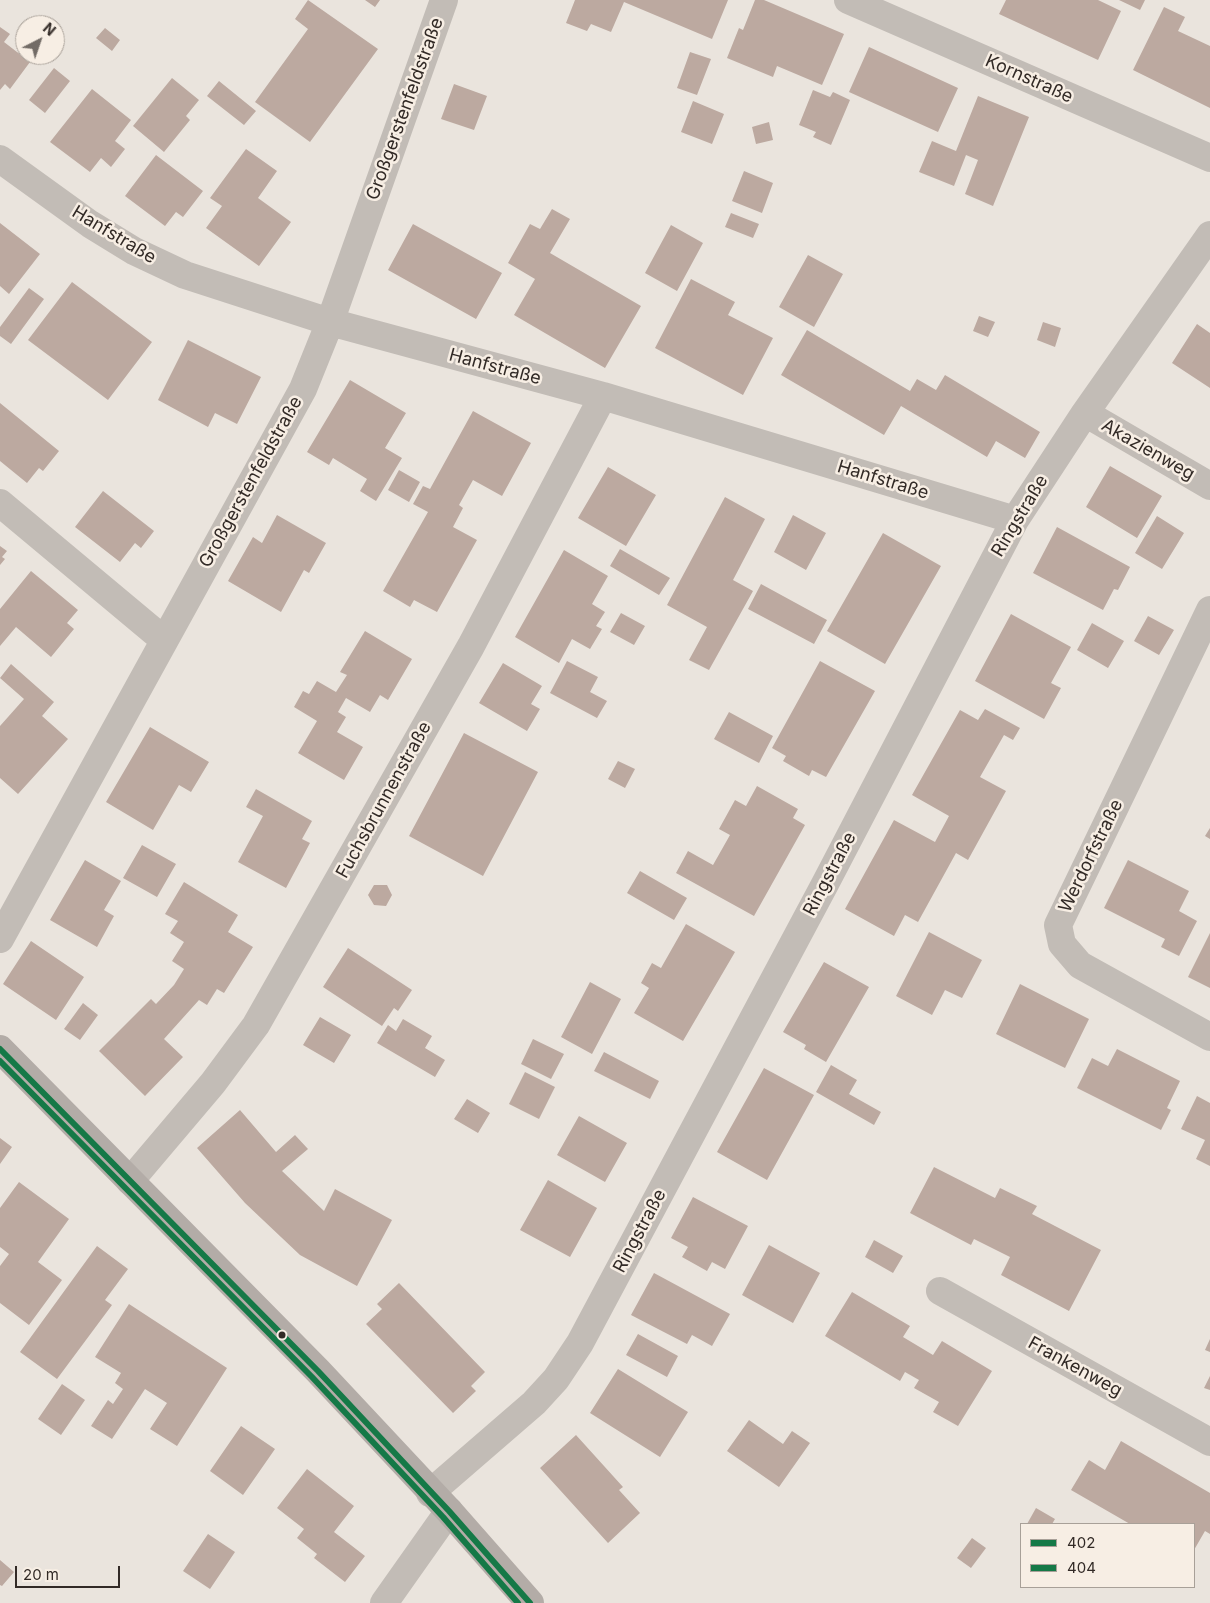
<!DOCTYPE html>
<meta charset="utf-8">
<style>
body{margin:0}
#map{position:relative;width:1210px;height:1603px;overflow:hidden;background:#eae4dd;font-family:Inter,sans-serif}
canvas{display:block}
.legend{position:absolute;left:1020px;top:1523px;width:175px;height:65px;box-sizing:border-box;background:#f7eee4;border:1px solid #a8a098;margin:0;padding:6px 9px;list-style:none;font-size:15px;color:#322a26}
.legend li{display:flex;align-items:center;gap:10px;height:25px}
.legend b{width:25px;border:1px solid #a8a098}
.north{position:absolute;left:15px;top:15px;width:50px;height:50px;box-sizing:border-box;background:#f7eee4;border:1px solid #a8a098;border-radius:50%;rotate:41deg;font-size:14px;font-weight:700;line-height:20px;text-align:center;color:#322a26}
.north::after{content:'';display:block;margin:auto;width:18px;height:22px;background:#726b66;clip-path:polygon(50% 0,100% 100%,50% 72%,0 100%)}
.scale{position:absolute;left:15px;top:1566px;width:105px;height:22px;box-sizing:border-box;border:2px solid #322a26;border-top:0;padding-left:6px;font-size:15px;line-height:18px;white-space:nowrap;color:#322a26;-webkit-text-stroke:4px #f7eee4;paint-order:stroke}
</style>
<div id="map">
<canvas width="1210" height="1603"></canvas>
<ul class="legend">
<li><b style="height:6px;background:#157947"></b>402</li>
<li><b style="height:6px;background:#157947"></b>404</li>
</ul>
<div class="north">N</div>
<div class="scale">20 m</div>
</div>
<script>
const c = document.querySelector('canvas').getContext('2d');
c.lineJoin = 'round';
function fill(path, color) {
  c.fillStyle = color;
  c.fill(path, 'evenodd');
}
function shape(rows) {
  const path = new Path2D();
  for (const r of rows) {
    path.moveTo(r[0], r[1]);
    for (let i = 2; i < r.length; i += 2) path.lineTo(r[i], r[i + 1]);
  }
  return path;
}
function strokePath(path, color, width, dash) {
  c.strokeStyle = color;
  c.lineWidth = width;
  c.lineCap = dash ? 'butt' : 'round';
  c.setLineDash(dash || []);
  c.stroke(path);
}
function drawText(font, color, halo, rows, align = 'center') {
  c.font = font + ' Inter,sans-serif';
  c.lineWidth = 5;
  c.setLineDash([]);
  c.textBaseline = 'middle';
  c.strokeStyle = halo;
  c.fillStyle = color;
  for (const [text, x, y, turn = 0] of rows) {
    c.save();
    c.translate(x, y);
    c.rotate((+turn || 0) * Math.PI / 180);
    c.textAlign = isNaN(turn) ? turn : align;
    if (halo) c.strokeText(text, 0, 0);
    c.fillText(text, 0, 0);
    c.restore();
  }
}
fill(shape([
 [308,0,378,49,310,142,255,102,308,29,295,19],
 [365,0,380,0,375,7],
 [575,0,728,0,712,39,624,2,611,32,591,24,587,31,566,23],
 [755,0,764,0,844,34,822,85,777,66,773,77,727,58,739,28,743,30],
 [1006,0,1098,0,1121,11,1098,60,999,14],
 [1119,0,1145,0,1140,10],
 [1164,7,1185,17,1178,31,1210,46,1210,108,1133,70],
 [0,27,10,34,4,42,30,62,10,89,5,84,0,90],
 [105,28,120,40,112,51,96,38],
 [869,47,958,88,938,132,849,92],
 [690,52,711,59,697,95,677,88],
 [54,68,70,81,45,113,29,100],
 [172,78,199,100,186,116,190,120,164,152,133,126],
 [219,81,256,111,244,125,207,96],
 [454,84,487,96,474,130,441,119],
 [92,89,131,120,115,141,125,149,111,167,101,158,90,172,50,142],
 [813,90,830,97,833,92,850,100,831,145,813,137,816,132,799,125],
 [978,96,1029,117,993,206,965,194,978,160,966,155,954,186,919,172,932,141,956,151],
 [693,101,724,114,712,144,681,132],
 [769,122,773,140,756,144,752,127],
 [246,149,277,171,258,198,291,222,259,266,206,228,222,206,210,198],
 [156,155,203,191,183,217,176,212,165,226,125,196],
 [744,171,773,183,762,213,732,201],
 [552,209,570,219,550,253,641,306,605,368,514,315,535,279,508,263,530,224,540,229],
 [731,213,759,224,753,238,725,227],
 [0,223,40,254,9,294,0,286],
 [413,224,502,273,476,319,388,270],
 [671,225,703,243,677,291,645,273],
 [808,255,843,274,814,327,779,307],
 [691,279,735,302,728,315,773,338,743,395,655,348],
 [72,282,152,342,108,400,28,340],
 [29,288,44,299,11,344,0,336,0,327],
 [979,316,995,322,988,337,973,331],
 [1043,322,1061,328,1055,347,1037,340],
 [1197,324,1210,333,1210,388,1172,363],
 [807,330,910,391,917,379,936,390,945,375,1040,432,1025,458,996,441,987,457,901,406,884,435,781,375],
 [188,340,261,377,237,424,215,413,208,427,158,400],
 [350,380,406,413,385,448,402,458,376,501,360,491,367,479,333,458,329,465,307,452],
 [0,403,59,451,43,471,39,468,27,483,0,461],
 [473,411,531,443,502,496,473,480,459,505,463,508,453,527,477,540,437,612,414,600,410,607,383,591,428,512,413,504,423,486,430,489],
 [1110,466,1162,496,1137,538,1086,507],
 [608,467,656,495,626,546,578,518],
 [399,470,420,482,409,502,388,490],
 [103,491,154,531,141,548,135,543,120,562,75,527],
 [725,497,765,519,733,580,753,591,709,670,689,660,707,627,667,605],
 [277,515,326,543,309,573,304,570,281,612,228,581,253,537,262,543],
 [793,515,826,533,806,570,774,552],
 [1157,516,1184,533,1162,569,1135,553],
 [1057,527,1130,567,1118,590,1114,589,1103,610,1033,573],
 [883,533,941,566,885,664,827,631],
 [0,546,7,551,2,557,5,559,0,565],
 [620,549,670,578,659,595,610,566],
 [564,550,608,576,592,604,605,612,596,626,602,629,590,649,572,639,559,663,515,637],
 [31,571,78,610,67,623,74,629,51,657,16,627,0,646,0,609],
 [761,584,827,620,814,644,748,609],
 [621,613,645,626,634,645,610,632],
 [1011,614,1071,647,1051,683,1061,688,1044,719,975,681],
 [1148,616,1174,630,1159,655,1134,641],
 [1092,623,1124,641,1108,668,1077,650],
 [365,631,412,659,388,700,380,695,370,712,346,698,338,712,346,717,337,732,363,747,344,780,298,753,317,721,294,707,303,691,309,694,317,681,336,692,347,675,340,672],
 [567,661,598,677,590,692,607,701,597,718,550,693],
 [820,661,875,691,826,777,812,770,809,776,783,761,786,756,772,748],
 [503,663,542,686,531,704,540,709,527,731,479,703],
 [11,664,54,702,42,716,68,739,18,794,0,778,0,726,24,699,0,678],
 [985,709,1020,728,1013,740,1004,735,980,777,1006,791,968,860,956,853,918,922,905,915,894,936,845,909,894,820,935,842,949,816,912,795,960,710,978,720],
 [729,712,773,736,759,763,714,739],
 [150,727,209,762,191,792,179,785,153,830,106,802],
 [464,733,538,772,483,876,409,836],
 [618,761,635,769,625,788,608,779],
 [757,786,798,809,793,818,805,825,754,916,676,873,688,851,713,865,730,835,719,829,735,800,746,806],
 [256,789,312,821,302,839,310,843,286,888,238,862,263,816,246,807],
 [1210,828,1210,839,1205,836],
 [142,845,176,864,157,897,123,878],
 [85,860,121,881,104,910,114,916,97,947,50,920],
 [1128,860,1189,891,1179,911,1197,921,1179,956,1161,947,1165,939,1104,908],
 [640,871,687,898,674,920,627,893],
 [184,882,238,915,228,932,253,947,224,993,217,989,207,1005,199,1000,164,1039,183,1057,145,1096,99,1051,151,999,156,1004,174,985,184,969,172,961,184,942,170,933,178,921,165,914],
 [374,885,387,885,392,895,386,906,374,905,368,895],
 [686,924,735,952,683,1041,634,1013,649,988,641,983,652,963,661,968],
 [929,932,982,960,962,998,945,990,932,1015,896,996],
 [1210,933,1210,988,1188,977],
 [31,941,84,977,56,1020,3,984],
 [348,948,412,990,398,1011,394,1008,382,1026,323,987],
 [824,962,869,987,826,1062,804,1049,806,1045,783,1032],
 [590,982,621,999,592,1054,561,1037],
 [1020,984,1089,1019,1065,1068,996,1034],
 [83,1003,98,1015,80,1040,64,1029],
 [320,1017,351,1035,334,1063,303,1045],
 [403,1019,432,1036,425,1048,445,1060,435,1077,377,1043,388,1025,396,1031],
 [533,1039,564,1054,551,1079,521,1064],
 [1117,1049,1180,1081,1167,1108,1171,1110,1161,1130,1077,1088,1092,1058,1108,1066],
 [604,1052,659,1081,650,1099,594,1071],
 [831,1065,857,1080,849,1094,881,1112,874,1125,816,1092],
 [764,1068,814,1095,767,1180,717,1152],
 [525,1072,555,1087,539,1119,509,1104],
 [1197,1096,1210,1103,1210,1166,1196,1159,1205,1140,1181,1129],
 [467,1099,490,1113,478,1133,454,1119],
 [240,1110,276,1152,295,1135,308,1149,282,1171,324,1211,335,1189,392,1220,357,1286,300,1255,245,1203,197,1148],
 [579,1116,627,1143,605,1182,557,1155],
 [0,1138,12,1147,0,1164],
 [934,1167,995,1198,1000,1188,1037,1206,1032,1214,1101,1250,1069,1311,1001,1275,1010,1257,974,1239,971,1245,910,1213],
 [548,1180,597,1208,570,1257,520,1230],
 [19,1182,69,1219,38,1262,62,1280,29,1325,0,1303,0,1266,9,1254,0,1247,0,1208],
 [693,1197,748,1226,725,1269,712,1262,707,1271,682,1257,688,1247,671,1238],
 [874,1240,903,1256,893,1273,865,1257],
 [769,1245,820,1273,793,1323,742,1295],
 [97,1246,128,1269,105,1300,112,1305,57,1379,20,1352],
 [654,1273,730,1314,712,1346,692,1335,687,1344,631,1315],
 [399,1283,485,1372,471,1386,476,1391,453,1413,366,1324,382,1309,377,1304],
 [852,1292,910,1326,903,1337,933,1355,942,1341,992,1371,958,1426,933,1412,939,1402,914,1388,919,1380,905,1372,900,1381,825,1336],
 [129,1304,227,1368,177,1446,150,1429,167,1403,145,1389,112,1439,91,1426,108,1400,113,1404,123,1389,115,1383,121,1373,95,1357],
 [638,1334,678,1356,667,1377,626,1355],
 [1210,1339,1210,1352,1205,1350],
 [618,1369,688,1412,660,1457,590,1413],
 [1210,1376,1210,1390,1204,1388],
 [62,1384,85,1400,61,1435,38,1419],
 [749,1420,783,1444,792,1431,810,1443,779,1487,727,1451],
 [241,1426,275,1449,243,1495,210,1471],
 [576,1435,623,1487,619,1490,640,1513,608,1543,540,1468],
 [1121,1441,1210,1493,1210,1534,1205,1531,1194,1550,1194,1524,1130,1524,1071,1490,1089,1460,1105,1470],
 [307,1469,354,1506,334,1532,365,1556,345,1582,314,1558,317,1554,297,1538,304,1529,277,1508],
 [1036,1508,1055,1519,1052,1524,1027,1524],
 [208,1534,235,1552,210,1589,183,1571],
 [972,1538,986,1548,971,1568,957,1558],
 [0,1560,14,1572,2,1586,0,1585]
]), '#bca9a0');
strokePath(shape([
 [848,0,1210,158],
 [0,159,90,224,134,251,185,275,330,322,603,396,1015,520],
 [1085,413,1210,486],
 [0,503,164,640],
 [1210,610,1058,925,1062,944,1080,965,1210,1037],
 [0,939,303,389,330,322,444,0],
 [130,1181,213,1083,256,1025,471,646,603,396],
 [940,1291,1210,1442],
 [430,1493,534,1403,556,1379,580,1343,825,884,1015,520,1085,413,1210,235],
 [384,1603,449,1511]
]), '#c2bcb6', 28);
strokePath(shape([
 [0,1049,318,1371,449,1511,530,1603]
]), '#b3aca7', 28);
strokePath(shape([
 [0,1049,318,1371,449,1511,530,1603]
]), '#157947', 6);
strokePath(shape([
 [0,1061,312,1377,443,1517,518,1603]
]), '#157947', 6);
for (const [x, y, r, color] of [
 [282,1335,4.5,"#322a26"]
]) {
  const dot = new Path2D();
  dot.arc(x, y, r, 0, 2 * Math.PI);
  c.fillStyle = color;
  c.fill(dot);
  strokePath(dot, '#f7eee4', 2);
}
drawText('18px', '#322a26', '#f7eee4', [
 ["Kornstraße",1029,79,24],
 ["Großgerstenfeldstraße",405,109,-70],
 ["Hanfstraße",114,235,31],
 ["Hanfstraße",495,367,15],
 ["Akazienweg",1148,450,30],
 ["Hanfstraße",883,480,17],
 ["Großgerstenfeldstraße",251,482,-61],
 ["Ringstraße",1020,516,-59],
 ["Fuchsbrunnenstraße",384,800,-61],
 ["Werdorfstraße",1091,856,-64],
 ["Ringstraße",830,874,-62],
 ["Ringstraße",640,1231,-62],
 ["Frankenweg",1075,1367,29]
]);
</script>
